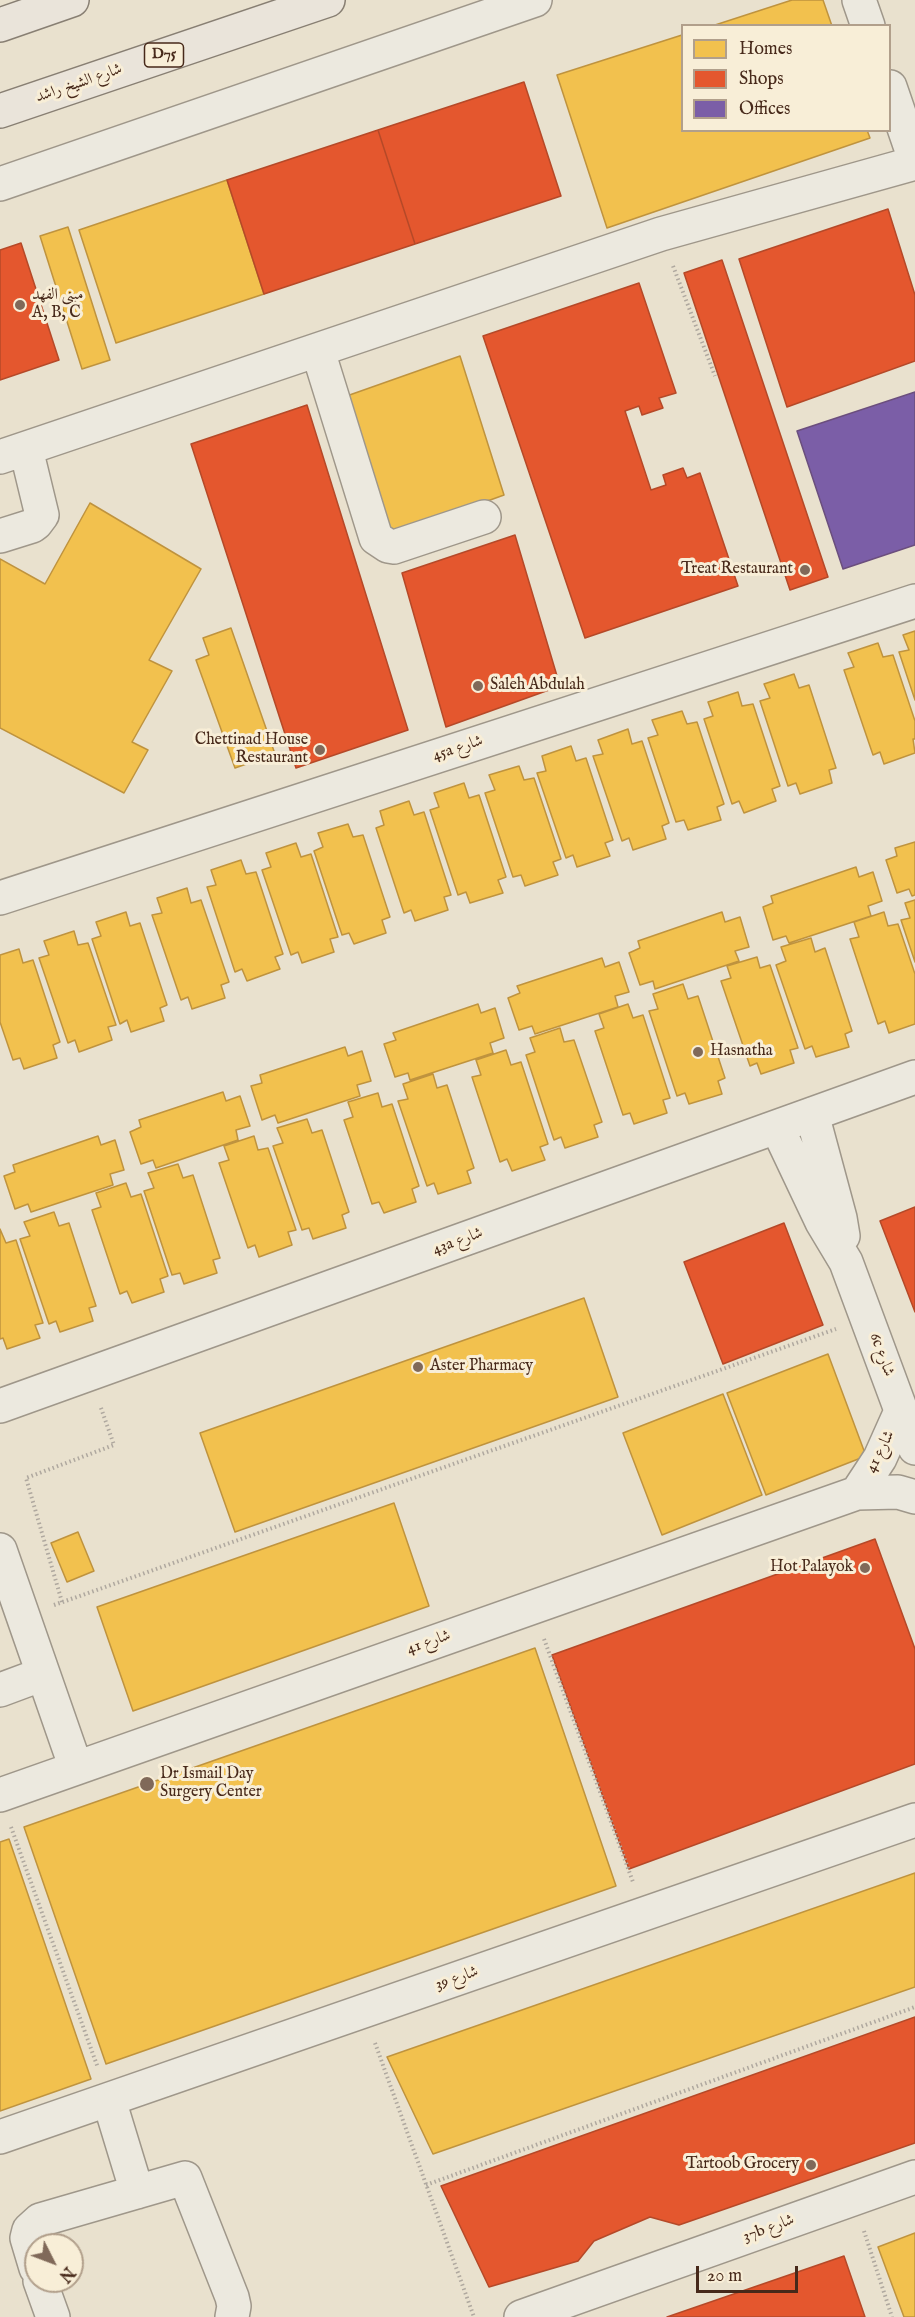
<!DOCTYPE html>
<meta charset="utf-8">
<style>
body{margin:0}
#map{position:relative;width:915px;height:2317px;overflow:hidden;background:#e9e1ce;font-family:"IM FELL English",serif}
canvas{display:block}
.legend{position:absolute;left:681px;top:24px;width:210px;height:108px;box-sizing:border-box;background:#f8eed7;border:2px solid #b19f8b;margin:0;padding:8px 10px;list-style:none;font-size:18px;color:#47291a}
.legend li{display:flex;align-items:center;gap:12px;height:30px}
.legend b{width:30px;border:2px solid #b19f8b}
.north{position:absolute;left:24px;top:2233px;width:60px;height:60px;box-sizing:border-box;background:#f8eed7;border:2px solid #b19f8b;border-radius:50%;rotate:132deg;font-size:16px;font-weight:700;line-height:24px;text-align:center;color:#47291a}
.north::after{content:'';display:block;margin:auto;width:21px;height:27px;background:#806959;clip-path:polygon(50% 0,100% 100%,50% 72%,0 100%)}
.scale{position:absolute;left:696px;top:2266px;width:102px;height:27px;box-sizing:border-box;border:3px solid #47291a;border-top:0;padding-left:8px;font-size:18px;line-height:21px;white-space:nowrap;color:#47291a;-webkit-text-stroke:4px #f8eed7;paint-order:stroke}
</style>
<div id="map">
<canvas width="915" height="2317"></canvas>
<ul class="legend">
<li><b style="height:16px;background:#f2c14e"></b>Homes</li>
<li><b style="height:16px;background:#e4572e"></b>Shops</li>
<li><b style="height:16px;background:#7b5ea7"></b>Offices</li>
</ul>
<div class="north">N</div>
<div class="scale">20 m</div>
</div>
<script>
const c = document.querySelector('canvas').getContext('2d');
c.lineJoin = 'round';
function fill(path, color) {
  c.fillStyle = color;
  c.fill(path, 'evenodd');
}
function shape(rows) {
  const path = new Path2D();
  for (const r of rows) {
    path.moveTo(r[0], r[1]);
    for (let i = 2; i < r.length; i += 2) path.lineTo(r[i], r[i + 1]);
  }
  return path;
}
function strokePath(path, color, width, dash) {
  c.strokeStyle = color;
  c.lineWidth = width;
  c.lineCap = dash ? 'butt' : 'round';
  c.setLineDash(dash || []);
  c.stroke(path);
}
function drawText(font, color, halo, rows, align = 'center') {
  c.font = font + ' "IM FELL English",Amiri,serif';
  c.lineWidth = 6;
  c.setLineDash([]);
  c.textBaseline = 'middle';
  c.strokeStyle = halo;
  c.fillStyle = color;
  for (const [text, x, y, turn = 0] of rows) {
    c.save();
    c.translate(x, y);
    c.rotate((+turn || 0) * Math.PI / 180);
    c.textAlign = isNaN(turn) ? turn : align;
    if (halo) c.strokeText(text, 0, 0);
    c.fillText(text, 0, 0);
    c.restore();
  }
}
const homes = shape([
 [792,0,823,0,832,26,712,26,792,0],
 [682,35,682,130,867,130,870,138,607,228,557,75,682,35],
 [227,180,264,294,116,343,79,230,227,180],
 [68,227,110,360,82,369,40,236,68,227],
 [460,356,504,495,388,537,341,398,460,356],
 [90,503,201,569,149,660,172,671,132,742,148,750,124,793,0,728,0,559,45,584,90,503],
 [231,628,275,754,235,768,196,660,209,655,203,638,231,628],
 [915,631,915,700,899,652,909,650,903,635,915,631],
 [878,643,883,657,893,655,915,721,915,739,913,739,915,753,884,764,880,752,873,755,844,670,854,667,848,653,878,643],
 [794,674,799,688,809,685,836,768,829,770,832,783,800,794,796,783,788,786,760,701,770,698,764,684,794,674],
 [738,692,742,706,753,704,780,786,772,789,776,801,744,813,739,801,732,804,704,719,713,716,708,702,738,692],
 [682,711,687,724,697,722,724,804,717,807,721,820,688,830,684,820,676,822,648,738,658,735,652,720,682,711],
 [628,729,632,744,642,741,669,823,662,826,666,839,633,850,629,838,622,841,593,756,603,754,598,740,628,729],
 [571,746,576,761,586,758,613,840,605,843,610,856,577,867,573,855,566,858,537,773,546,771,542,756,571,746],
 [519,766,524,780,534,778,561,859,553,862,558,875,525,886,521,875,513,877,485,793,495,790,489,775,519,766],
 [464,783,469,798,479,795,506,877,498,880,503,893,470,903,466,892,458,895,430,810,439,807,434,793,464,783],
 [409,801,414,815,424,812,451,895,444,897,448,910,415,921,411,910,404,913,376,828,384,825,380,811,409,801],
 [348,824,353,837,363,835,390,917,382,920,386,933,354,944,349,933,342,935,314,851,323,847,318,833,348,824],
 [915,842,915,895,912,896,909,889,897,893,886,860,897,856,895,848,915,842],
 [296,843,301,857,311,854,338,937,330,939,334,952,302,963,298,952,291,955,262,870,271,867,266,853,296,843],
 [241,860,246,874,256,872,283,954,275,957,280,969,247,981,242,969,235,972,207,887,216,885,211,870,241,860],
 [856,867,859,877,873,872,882,901,868,906,871,916,789,943,786,936,773,940,763,907,773,903,771,896,856,867],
 [187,888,191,903,201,900,229,982,221,985,225,998,192,1009,188,997,181,1000,152,915,162,913,157,898,187,888],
 [915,900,915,962,901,920,910,918,905,903,915,900],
 [126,912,130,926,140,923,167,1005,160,1008,164,1021,131,1032,127,1020,120,1024,92,939,101,936,96,922,126,912],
 [722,912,725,922,740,917,749,947,735,951,739,961,655,989,653,981,640,985,629,953,640,948,638,941,722,912],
 [884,912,888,926,898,924,915,974,915,1024,889,1033,885,1021,878,1024,850,939,859,937,854,922,884,912],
 [74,931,78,945,88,943,116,1025,108,1027,112,1040,79,1052,75,1040,68,1043,39,958,49,955,44,941,74,931],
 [811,938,815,952,825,948,852,1031,845,1034,849,1047,816,1057,812,1046,805,1049,776,965,786,961,781,947,811,938],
 [19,949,23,963,33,960,60,1042,53,1045,57,1058,24,1069,20,1058,13,1060,0,1022,0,955,19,949],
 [757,957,760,968,770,965,798,1048,790,1050,794,1063,761,1074,757,1063,750,1066,721,981,731,978,727,966,757,957],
 [602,958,605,967,619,962,629,992,615,996,618,1007,535,1034,532,1026,519,1030,508,998,520,993,517,986,602,958],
 [683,984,688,999,698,996,725,1078,718,1081,722,1094,689,1104,685,1093,677,1096,649,1011,658,1009,653,994,683,984],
 [478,1004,481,1013,495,1008,504,1038,490,1043,493,1053,410,1080,408,1073,395,1077,384,1044,396,1040,393,1033,478,1004],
 [628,1004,633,1018,643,1015,670,1098,663,1100,667,1113,634,1124,630,1113,623,1115,595,1031,604,1028,599,1014,628,1004],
 [560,1028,564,1042,574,1040,602,1122,594,1125,598,1137,565,1148,561,1137,554,1140,526,1055,535,1052,530,1038,560,1028],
 [345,1047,348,1056,362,1051,371,1081,357,1085,360,1096,278,1123,275,1115,262,1120,251,1086,262,1083,260,1075,345,1047],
 [506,1050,511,1065,521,1062,548,1144,540,1147,545,1160,512,1171,507,1159,500,1162,472,1077,481,1075,476,1060,506,1050],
 [433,1074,437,1088,447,1085,474,1168,467,1171,471,1183,438,1194,434,1183,427,1186,398,1101,408,1099,403,1084,433,1074],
 [223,1092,226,1101,240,1096,250,1126,236,1130,238,1140,156,1168,153,1160,141,1164,130,1132,141,1127,139,1120,223,1092],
 [378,1093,382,1107,392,1104,419,1186,412,1189,416,1202,384,1213,379,1202,372,1204,344,1120,353,1117,348,1102,378,1093],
 [307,1119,312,1133,322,1130,349,1212,342,1215,346,1228,313,1239,309,1228,302,1230,273,1146,283,1143,277,1128,307,1119],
 [98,1136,101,1145,115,1140,124,1170,110,1174,113,1185,31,1212,28,1204,15,1209,4,1176,15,1172,13,1165,98,1136],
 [254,1136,258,1150,268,1148,296,1230,288,1232,292,1245,259,1257,255,1245,248,1248,219,1163,229,1160,224,1146,254,1136],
 [178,1164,183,1178,193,1175,220,1258,213,1260,217,1273,184,1284,180,1273,172,1275,144,1191,154,1188,148,1173,178,1164],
 [126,1183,131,1197,141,1194,168,1276,160,1279,164,1292,132,1303,127,1291,120,1294,92,1210,101,1207,96,1193,126,1183],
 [54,1212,59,1226,69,1223,96,1306,89,1308,93,1321,60,1332,56,1321,49,1324,20,1239,30,1236,24,1222,54,1212],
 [0,1229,6,1243,16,1240,43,1323,35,1325,40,1338,7,1349,3,1338,0,1339,0,1229],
 [584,1298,618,1397,235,1532,200,1433,584,1298],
 [828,1354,866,1456,766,1495,727,1393,828,1354],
 [723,1394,762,1495,662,1535,623,1433,723,1394],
 [394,1503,429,1606,133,1711,97,1607,394,1503],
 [78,1532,94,1571,67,1582,51,1543,78,1532],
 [535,1648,616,1886,106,2064,24,1827,535,1648],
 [9,1839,91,2079,0,2111,0,1842,9,1839],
 [915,1873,915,1987,433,2154,387,2057,915,1873],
 [915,2233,915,2317,904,2317,878,2247,915,2233]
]);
fill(homes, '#f2c14e');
strokePath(homes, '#bf933e', 1.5);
const shops = shape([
 [524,82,561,196,415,244,378,130,524,82],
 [378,130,415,244,264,294,227,180,378,130],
 [888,209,915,295,915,361,787,407,739,259,888,209],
 [21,243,59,360,0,380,0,250,21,243],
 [722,260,828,577,790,590,684,273,722,260],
 [639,283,676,393,659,398,663,408,642,415,639,406,625,411,651,490,666,485,663,475,683,468,687,478,700,473,738,586,585,638,483,336,639,283],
 [307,405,408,730,296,768,191,444,307,405],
 [515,535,560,686,446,727,402,573,515,535],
 [915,1207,915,1312,880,1221,915,1207],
 [784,1223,823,1325,723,1364,684,1262,784,1223],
 [875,1539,915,1649,915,1764,629,1869,552,1655,875,1539],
 [915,2017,915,2143,679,2225,650,2217,594,2241,578,2261,489,2287,441,2186,915,2017],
 [844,2256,865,2317,667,2317,844,2256]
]);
fill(shops, '#e4572e');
strokePath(shops, '#b54928', 1.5);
const offices = shape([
 [915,392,915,545,843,569,797,431,915,392]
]);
fill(offices, '#7b5ea7');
strokePath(offices, '#6b4e7d', 1.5);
const minor = shape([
 [859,0,868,26],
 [890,87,915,160],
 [0,184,535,0],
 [318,351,376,538,388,546,394,547,484,517],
 [0,457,661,234,915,163],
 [0,536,32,526,36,523,42,515,26,449],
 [0,898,915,601],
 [812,1114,840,1218,843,1236],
 [777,1127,822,1222,846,1262,915,1448],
 [0,1406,915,1077],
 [857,1493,880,1458,901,1411],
 [0,1550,76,1768],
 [0,1690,43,1674],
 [0,1795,857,1493,898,1492,915,1497],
 [109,2100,137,2192],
 [0,2137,915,1820],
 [36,2268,27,2238,29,2230,40,2220,185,2178,232,2297,234,2306,232,2317],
 [40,2281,53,2317],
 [521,2317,915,2177]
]);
const major = shape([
 [0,111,328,0]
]);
const highway = shape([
 [0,25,72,0]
]);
strokePath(minor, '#9f978a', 36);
strokePath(major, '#887f73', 36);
strokePath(highway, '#887f73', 36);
strokePath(shape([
 [673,266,715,376],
 [62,1602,26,1478,114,1445,100,1405],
 [54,1605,836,1329],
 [544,1639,633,1882],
 [11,1827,98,2068],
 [375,2043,474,2317],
 [426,2185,915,2007],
 [864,2231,892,2317]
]), '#afa89f', 4, [1.5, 3]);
strokePath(minor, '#ece9df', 33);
strokePath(major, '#eae4da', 33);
strokePath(highway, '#eae4da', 33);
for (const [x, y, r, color] of [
 [20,305,6,"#806959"],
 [805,570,6,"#806959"],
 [478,686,6,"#806959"],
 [320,750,6,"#806959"],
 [698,1052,6,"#806959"],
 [418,1367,6,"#806959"],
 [865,1568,6,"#806959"],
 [147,1784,8,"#806959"],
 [811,2165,6,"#806959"]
]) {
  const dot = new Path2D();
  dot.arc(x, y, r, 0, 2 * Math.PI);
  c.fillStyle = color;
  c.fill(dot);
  strokePath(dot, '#f8eed7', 2);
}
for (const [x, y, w] of [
 [164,55,39]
]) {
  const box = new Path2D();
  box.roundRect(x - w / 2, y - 12, w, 24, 4.5);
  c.fillStyle = '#f8eed7';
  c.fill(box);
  strokePath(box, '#47291a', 1.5);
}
drawText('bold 15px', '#47291a', null, [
 ["D75",164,55]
]);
drawText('16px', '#47291a', '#f8eed7', [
 ["شارع الشيخ راشد",79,84,-19],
 ["45a شارع",458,749,-18],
 ["43a شارع",458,1242,-20],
 ["6c شارع",881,1355,70],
 ["شارع 41",881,1452,-63],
 ["شارع 41",429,1643,-19],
 ["شارع 39",457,1979,-19],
 ["37b شارع",769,2229,-20]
]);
drawText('16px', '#47291a', '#f8eed7', [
 ["مبنى الفهد",32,296],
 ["A, B, C",32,314],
 ["Treat Restaurant",793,570,"right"],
 ["Saleh Abdulah",490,686],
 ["Chettinad House",308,741,"right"],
 ["Restaurant",308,759,"right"],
 ["Hasnatha",710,1052],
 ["Aster Pharmacy",430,1367],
 ["Hot Palayok",853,1568,"right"],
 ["Dr Ismail Day",160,1775],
 ["Surgery Center",160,1793],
 ["Tartoob Grocery",799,2165,"right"]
], 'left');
</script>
